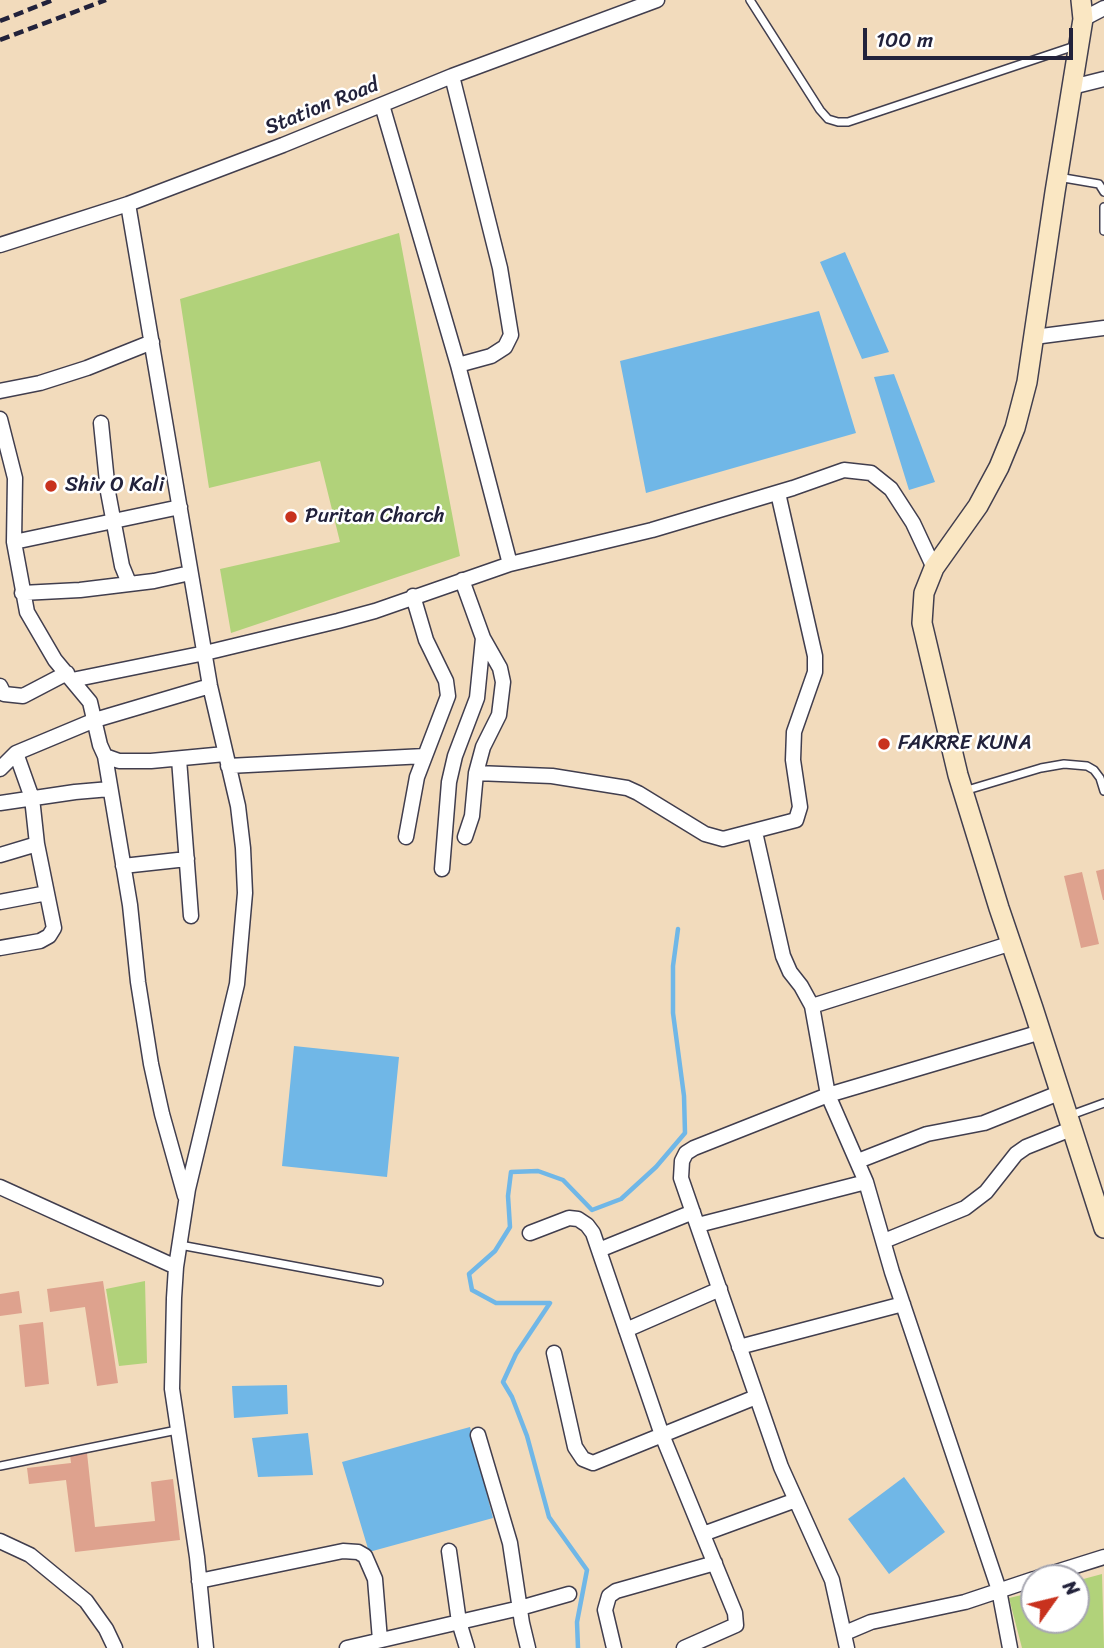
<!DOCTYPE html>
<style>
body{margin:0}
#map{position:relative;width:1104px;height:1648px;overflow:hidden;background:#f2dbbc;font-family:Sriracha,sans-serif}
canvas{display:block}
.north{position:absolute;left:1020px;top:1564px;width:70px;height:70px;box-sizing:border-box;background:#fff;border:2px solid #a7a7b1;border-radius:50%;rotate:56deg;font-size:19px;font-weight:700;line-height:28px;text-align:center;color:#22223b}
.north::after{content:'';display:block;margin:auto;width:24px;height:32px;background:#c8321e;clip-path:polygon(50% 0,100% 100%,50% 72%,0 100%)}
.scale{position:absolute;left:863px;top:28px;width:210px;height:32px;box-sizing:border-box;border:4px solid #22223b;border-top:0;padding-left:9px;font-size:21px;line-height:24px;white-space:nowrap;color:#22223b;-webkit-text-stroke:5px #fff;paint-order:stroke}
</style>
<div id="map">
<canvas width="1104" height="1648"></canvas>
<div class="north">N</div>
<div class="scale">100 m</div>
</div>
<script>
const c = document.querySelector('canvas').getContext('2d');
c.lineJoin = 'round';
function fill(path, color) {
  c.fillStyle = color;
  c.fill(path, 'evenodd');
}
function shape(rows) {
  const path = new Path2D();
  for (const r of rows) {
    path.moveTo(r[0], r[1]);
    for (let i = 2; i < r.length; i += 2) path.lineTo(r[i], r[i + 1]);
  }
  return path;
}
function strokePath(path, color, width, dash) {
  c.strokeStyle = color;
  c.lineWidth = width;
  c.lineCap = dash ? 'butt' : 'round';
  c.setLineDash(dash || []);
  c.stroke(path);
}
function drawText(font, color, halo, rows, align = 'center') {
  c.font = font + ' Sriracha,sans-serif';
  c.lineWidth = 5;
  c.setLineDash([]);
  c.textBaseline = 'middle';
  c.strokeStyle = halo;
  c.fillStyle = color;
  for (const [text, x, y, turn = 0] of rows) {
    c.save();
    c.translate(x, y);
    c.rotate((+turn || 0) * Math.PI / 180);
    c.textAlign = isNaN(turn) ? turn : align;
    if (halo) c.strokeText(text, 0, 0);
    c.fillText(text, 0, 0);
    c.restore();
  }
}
fill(shape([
 [399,233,460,556,231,633,220,569,340,542,320,461,209,488,180,299],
 [145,1281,147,1363,119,1366,106,1289],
 [1102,1574,1104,1648,1022,1648,1009,1598,1034,1592,1034,1620,1076,1620,1076,1581]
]), '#b1d27a');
fill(shape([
 [845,252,889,352,862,359,820,262],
 [819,311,856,433,646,493,620,361],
 [894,374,935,482,909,490,874,377],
 [294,1046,399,1057,387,1177,282,1166],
 [287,1385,288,1414,234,1418,232,1386],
 [470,1427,493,1518,369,1552,342,1462],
 [308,1433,313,1475,258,1477,252,1438],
 [904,1477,945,1532,889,1574,848,1519]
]), '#70b7e7');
strokePath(shape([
 [578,1648,577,1622,587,1570,549,1517,527,1436,512,1397,503,1382,516,1354,550,1303,496,1303,472,1290,469,1274,495,1251,510,1227,508,1196,511,1172,538,1171,563,1180,592,1210,621,1199,656,1167,685,1133,684,1096,673,1013,673,966,678,929]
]), '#70b7e7', 4.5);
fill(shape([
 [1104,869,1104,900,1103,900,1096,871],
 [1082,872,1099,944,1081,948,1064,876],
 [103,1281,118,1383,97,1386,85,1307,50,1312,47,1289],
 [19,1291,22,1313,0,1316,0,1294],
 [43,1322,49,1384,25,1387,19,1325],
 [87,1453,95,1527,155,1521,151,1482,173,1479,180,1540,75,1552,66,1480,29,1484,27,1468,71,1463,70,1455]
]), '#dea28e');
const service = shape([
 [750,0,820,110,828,119,838,122,848,122,1075,46],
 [1058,177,1099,184,1104,192],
 [1104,207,1104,231],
 [964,791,1041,768,1064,764,1087,766,1094,770,1100,778,1104,791],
 [1071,1115,1104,1103],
 [180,1245,379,1282],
 [0,1466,177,1430]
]);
const minor = shape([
 [1083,19,1104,8],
 [452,76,500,268,511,335,505,347,491,356,458,365],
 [1072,87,1104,79],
 [382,105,458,365,510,564],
 [128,204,210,686,238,806,243,848,245,893,237,984,188,1189,176,1267,174,1298,172,1389,197,1557,206,1648],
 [0,245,128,204,283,145,452,76,657,0],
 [1034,337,1104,328],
 [0,391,40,383,87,368,152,342],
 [0,419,15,478,14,542,27,612,55,660,90,702,100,745,105,756,119,761,151,761,225,754],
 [101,423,108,492,122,566,129,583],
 [14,542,180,507],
 [462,580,483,638,500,668,503,682,499,715,483,747,476,773,472,816,465,837],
 [22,593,80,590,154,581,190,573],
 [72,680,205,653,338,621,375,611,510,564,652,530,793,488,844,470,871,473,891,489,913,523,934,568],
 [0,686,4,694,23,696,67,673],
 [105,756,130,905,138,982,151,1064,162,1114,185,1196],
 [179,759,191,916],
 [228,766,425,756],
 [0,769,16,753,95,720,210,686],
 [476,773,552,776,627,788,638,793,705,834,723,839,796,820,800,807,793,760,794,732,815,672,815,656,778,493],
 [0,803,75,792,110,789],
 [755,832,783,956,790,972,801,986,812,1006,828,1095,866,1182,892,1272,999,1590,1010,1648],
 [406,837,417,777,448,696,446,681,426,640,413,596],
 [0,855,37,844],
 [123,866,187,859],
 [442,869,449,782,455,756,477,698,483,638],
 [0,902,47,893],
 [0,948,40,941,49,936,54,928,37,844,32,798,16,753],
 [812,1006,1012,943],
 [858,1161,927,1134,984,1123,1059,1093],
 [0,1187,176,1267],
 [698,1225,866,1182],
 [530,1233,569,1218,578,1219,587,1225,593,1233,662,1435,735,1613,736,1625,684,1648],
 [884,1241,965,1208,986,1192,1016,1154,1026,1147,1071,1129],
 [599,1250,693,1212],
 [626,1330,720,1289],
 [739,1347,903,1304],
 [554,1353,575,1447,583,1459,593,1463,756,1397],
 [478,1435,510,1543,522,1623,528,1648],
 [703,1534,796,1500],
 [0,1541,30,1555,86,1601,106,1629,115,1648],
 [449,1551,459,1622,467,1648],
 [1037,1578,1104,1557],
 [199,1581,343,1551,358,1552,365,1556,375,1579,380,1640],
 [845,1633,871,1622,965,1602,1034,1579],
 [347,1648,520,1608,569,1594],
 [614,1648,605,1610,609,1596,616,1591,715,1563],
 [847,1648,832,1580,781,1467,681,1178,682,1161,686,1153,694,1148,828,1095,1041,1032]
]);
const secondary = shape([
 [1081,0,1083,19,1055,192,1027,382,1015,428,999,467,978,506,934,568,924,593,922,623,958,775,999,908,1033,1008,1104,1228]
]);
strokePath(service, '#413e4e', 10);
strokePath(minor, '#413e4e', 17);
strokePath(secondary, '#413e4e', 22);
strokePath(service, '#fff', 7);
strokePath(minor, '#fff', 14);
strokePath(secondary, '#fae7c3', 19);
strokePath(shape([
 [0,21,53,0],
 [0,40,106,0]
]), '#22223b', 4.5, [10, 5]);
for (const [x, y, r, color] of [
 [51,486,7,"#c8321e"],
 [291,517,7,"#c8321e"],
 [884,744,7,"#c8321e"]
]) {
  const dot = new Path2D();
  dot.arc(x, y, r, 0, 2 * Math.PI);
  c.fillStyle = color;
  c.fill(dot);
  strokePath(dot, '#fff', 2.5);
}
drawText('21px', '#22223b', '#fff', [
 ["Station Road",322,107,-22]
]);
drawText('21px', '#22223b', '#fff', [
 ["Shiv O Kali",65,486],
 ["Puritan Charch",305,517],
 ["FAKRRE KUNA",898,744]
], 'left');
</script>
